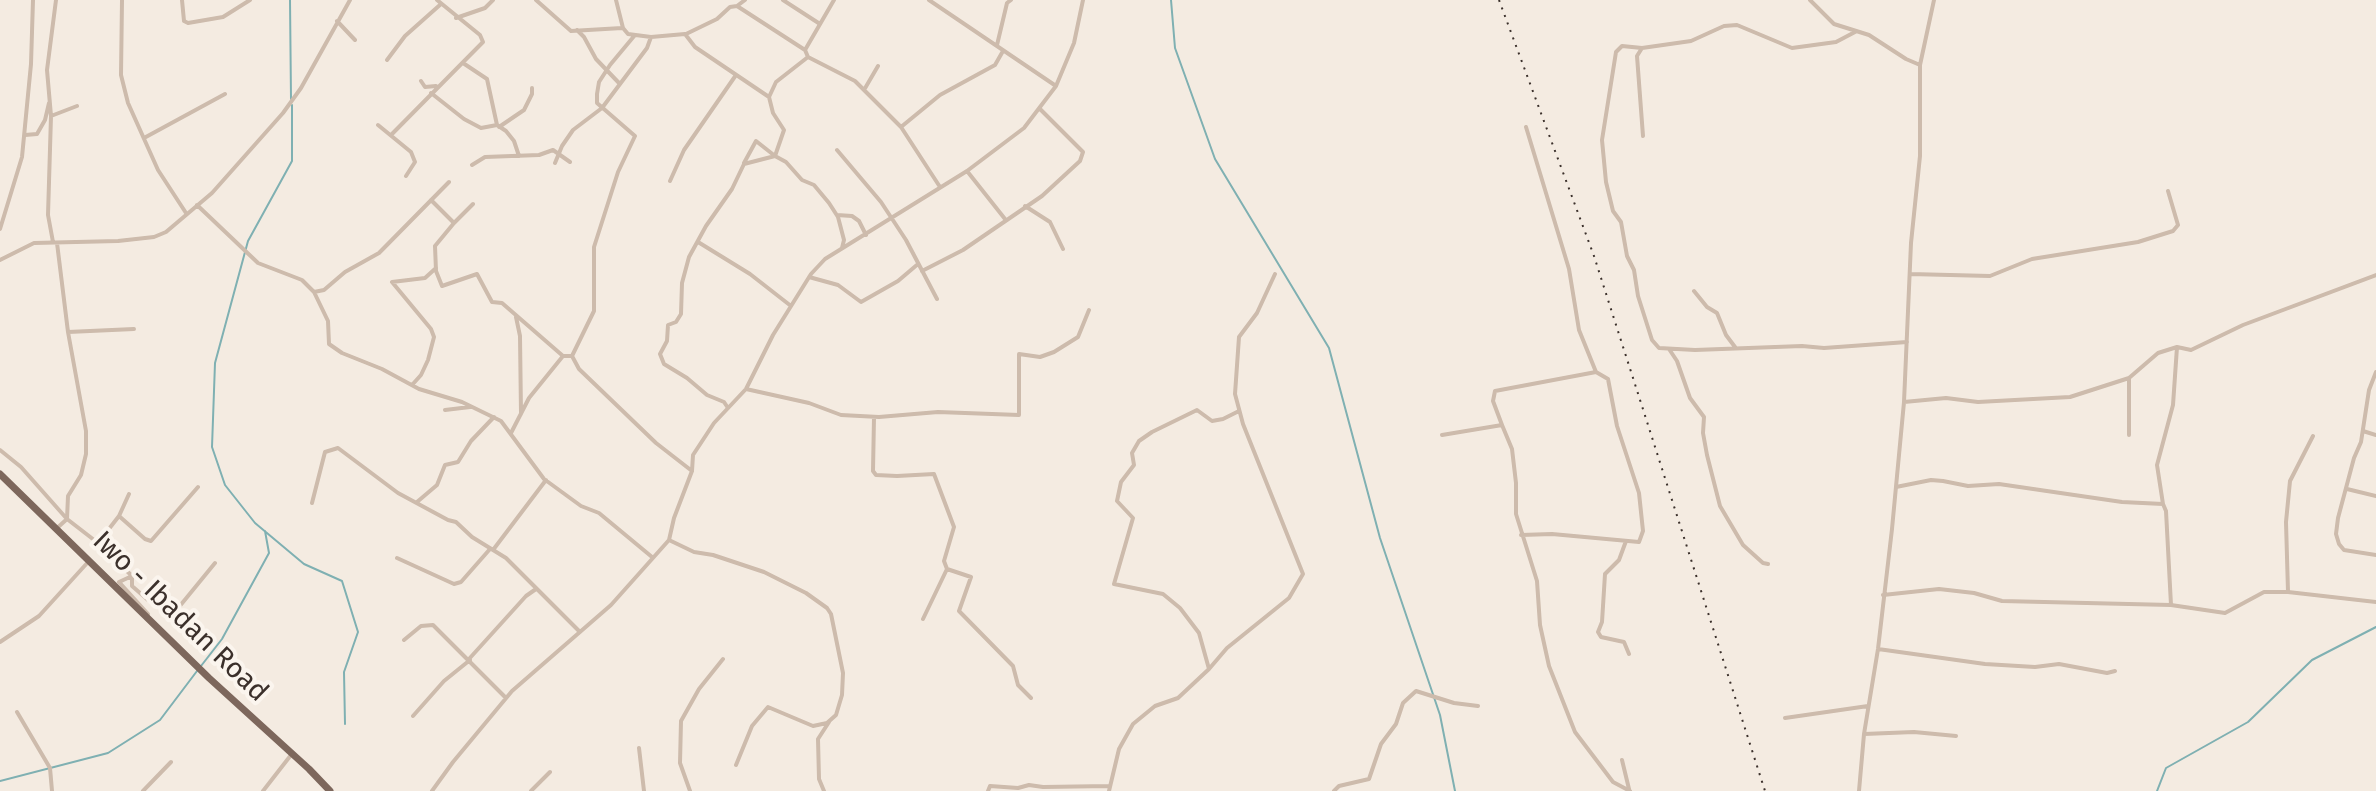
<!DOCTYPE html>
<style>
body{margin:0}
canvas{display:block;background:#f4ebe1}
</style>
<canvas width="2376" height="791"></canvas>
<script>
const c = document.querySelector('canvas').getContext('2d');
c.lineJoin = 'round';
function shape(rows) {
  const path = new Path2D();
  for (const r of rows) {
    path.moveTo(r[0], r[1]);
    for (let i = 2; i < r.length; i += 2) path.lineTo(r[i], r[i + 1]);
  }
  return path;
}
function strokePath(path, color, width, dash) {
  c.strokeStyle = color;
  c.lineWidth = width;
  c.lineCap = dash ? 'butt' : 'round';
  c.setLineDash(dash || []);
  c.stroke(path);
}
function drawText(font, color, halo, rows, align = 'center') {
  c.font = font + ' "Fira Sans",sans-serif';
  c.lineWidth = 8;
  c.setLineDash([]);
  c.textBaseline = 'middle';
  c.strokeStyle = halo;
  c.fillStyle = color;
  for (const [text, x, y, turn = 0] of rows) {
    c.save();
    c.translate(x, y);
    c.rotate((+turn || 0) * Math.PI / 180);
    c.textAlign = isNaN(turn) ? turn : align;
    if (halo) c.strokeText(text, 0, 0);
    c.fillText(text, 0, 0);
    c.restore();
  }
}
strokePath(shape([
 [290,0,291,99],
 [1171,0,1175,48,1215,159,1329,348,1380,538,1440,715,1455,791],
 [292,105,292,161,248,241,215,363,212,447,225,485,255,523,304,564,342,581,358,632,344,672,345,724],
 [201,666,222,639,269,553,265,531],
 [0,781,108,753,160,720,197,671],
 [2157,791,2166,768,2248,722,2312,660,2376,627]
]), '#7fb0b2', 2);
strokePath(shape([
 [122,0,121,75,128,103,158,170,186,213],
 [182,0,184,21,188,23,223,17,250,0],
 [536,0,571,31,622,28],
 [616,0,623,28,628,34,651,37,685,34,695,47,769,97,773,113,784,130,775,156,786,162,802,180,814,185,829,203,838,217,844,240,842,248],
 [783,0,820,24],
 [929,0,1056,86],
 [1810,0,1834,24,1869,35,1906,59,1920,65],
 [737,6,745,0],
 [456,18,485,8,493,0],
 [337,21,355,40],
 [577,30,584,37,596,59,619,83],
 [686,34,717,19,730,7,737,6,805,50,808,57,855,81,901,127,940,187],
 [635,35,610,65,599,82,597,94,597,103,635,136,618,172,594,247,594,311,572,356,579,369,656,443,692,471],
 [997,45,1007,3,1011,0],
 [1642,48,1622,46,1616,52,1602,140,1606,182,1613,211,1621,222,1627,256,1634,270,1638,296,1652,340,1659,348,1695,350,1802,346,1824,348,1907,342],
 [805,50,834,0],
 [387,60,405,36,441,4],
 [463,63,487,79,497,125],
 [421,81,425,87,436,86],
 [864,90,878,66],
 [431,93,464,119,481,128,497,125,506,131,514,141,519,156],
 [769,97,776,82,808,57],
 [51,116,77,106],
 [378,125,411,152,415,162,406,176],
 [499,127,524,110,532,94,532,88],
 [901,127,940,95,995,65,1003,51],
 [392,134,483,42,480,35,437,0],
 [25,135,37,134,45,120,49,103],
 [1643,136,1637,56,1642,48,1691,41,1724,26,1737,25,1792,48,1836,42,1855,32],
 [144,138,225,94],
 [837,150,881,202,906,240,937,299],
 [555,163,562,146,573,130,602,108,647,48,651,37],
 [744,163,756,141,775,156],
 [472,165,485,157,539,155,553,150,570,162],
 [967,171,1005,219],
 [670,181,684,150,736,75],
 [449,182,379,253,345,272,324,290,314,292,328,321,329,344,342,353,382,369,419,389,462,402,501,421,544,479,581,506,599,513,652,557],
 [431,200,454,223,435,246,436,271,442,286,477,274,492,302,502,303,563,356],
 [197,205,258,263,302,280,314,292],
 [1025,206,1050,222,1063,249],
 [837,215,852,216,859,221,866,235],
 [454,223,473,204],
 [0,229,22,157,31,64,33,0],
 [53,242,48,215,51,116,47,70,56,0],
 [698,242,750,274,791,306],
 [0,260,34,243,118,241,154,237,166,232,212,193,283,113,301,88,350,0],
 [922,271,963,250,1042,196,1080,161,1083,152,1040,109],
 [1910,274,1990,276,2032,259,2138,242,2173,231,2178,225,2168,191],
 [809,277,838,285,861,302,898,281,918,264],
 [1694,291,1707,307,1717,313,1726,335,1735,347],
 [516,317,520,336,521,414],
 [68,332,134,329],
 [1669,349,1677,361,1690,398,1704,417,1703,433,1707,455,1720,506,1743,545,1763,563,1768,564],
 [2376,372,2369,390,2361,442,2354,458,2338,518,2336,534,2339,544,2344,550,2376,555],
 [2129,378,2129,435],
 [412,385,421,375,428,360,434,337,431,329,392,282,425,278,436,268],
 [746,389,809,403,841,415,879,417,938,412,1019,415,1019,354,1040,357,1054,352,1078,337,1089,310],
 [1904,402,1946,398,1978,402,2070,397,2129,378,2158,353,2177,347,2191,350,2243,325,2376,275],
 [728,408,724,402,707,395,687,378,664,364,660,354,667,341,668,325,676,322,681,314,682,283,689,257,706,226,732,189,744,164,775,156],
 [445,410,470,407],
 [874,417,873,471,876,475,897,476,934,474,954,527,944,561,947,569,923,619],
 [1502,425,1493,401,1495,391,1596,372],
 [2363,431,2376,435],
 [511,433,529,398,563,356,572,356],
 [1442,435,1502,425,1512,449,1516,483,1516,514,1537,581,1540,625,1549,666,1575,732,1613,782,1630,791],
 [0,450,21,467,67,519,98,543,132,576],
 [1896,487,1931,480,1943,481,1968,486,1999,484,2122,502,2163,504],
 [2347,489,2376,496],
 [417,502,437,485,445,465,458,462,471,441,494,417],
 [312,503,325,452,338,448,398,493,448,520,456,522,472,537,506,558,579,631],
 [119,516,145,539,151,541,198,487],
 [56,529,67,519,68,496,81,475,86,454,86,431,68,332,57,243],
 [1521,535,1552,534,1639,542,1643,531,1639,493,1617,426,1608,379,1596,372,1579,330,1569,269,1526,127],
 [669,540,694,552,713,555,764,572,806,593,827,608,831,614,843,673,842,695,836,715,827,723,813,726,768,707,752,726,736,765],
 [1626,541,1619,560,1605,574,1602,622,1598,632,1601,637,1624,642,1629,654],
 [98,543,119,516,129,494],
 [493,550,546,480],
 [397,558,454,584,461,582,490,549],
 [947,569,971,577,959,611,1013,666,1018,685,1031,698],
 [2288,592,2286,522,2290,481,2313,436],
 [1883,595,1939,589,1974,593,2002,601,2171,605,2225,613,2264,592,2288,592,2376,602],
 [2171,605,2166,511,2163,504,2157,465,2173,405,2177,347],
 [148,614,119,582,132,576,132,586,148,600,173,611,179,607,215,563],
 [404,640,421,626,433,625,506,698],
 [0,642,39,616,89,561],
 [1878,649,1985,664,2035,667,2059,664,2107,673,2115,671],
 [469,659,526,596,536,589],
 [1209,669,1227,648,1289,598,1303,574,1243,424,1235,394,1239,337,1257,313,1275,274],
 [17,712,50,768,52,791],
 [413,716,444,681,470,660],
 [1785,718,1868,706],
 [1864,734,1914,732,1956,736],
 [639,748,644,791],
 [1622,760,1629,789],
 [143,791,171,762],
 [263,791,291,755],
 [432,791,453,762,512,691,611,605,669,540,674,518,692,471,693,455,714,423,746,389,773,335,811,274,825,259,967,171,1024,128,1056,86,1074,43,1083,0],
 [531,791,550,772],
 [690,791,680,763,681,721,699,689,723,659],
 [824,791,819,779,818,739,829,722],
 [988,791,990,786,1018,788,1029,785,1043,787,1109,786],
 [1109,791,1119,749,1133,724,1155,706,1178,698,1209,669,1199,633,1180,608,1163,594,1114,584,1133,518,1117,501,1121,482,1134,465,1132,453,1139,441,1152,432,1197,410,1212,421,1223,419,1239,411],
 [1334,791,1339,786,1369,779,1381,744,1396,724,1403,703,1416,691,1454,703,1478,706],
 [1859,791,1864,734,1878,649,1892,529,1904,402,1911,243,1920,156,1920,65,1934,0]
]), '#cdbbac', 4);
strokePath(shape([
 [0,474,209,678,309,769,330,791]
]), '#7d675c', 7);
strokePath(shape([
 [1499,0,1594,256,1765,791]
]), '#3b302b', 2, [2, 6]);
drawText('28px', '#3b302b', '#fbf5ee', [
 ["Iwo - Ibadan Road",180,617,44]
]);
</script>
